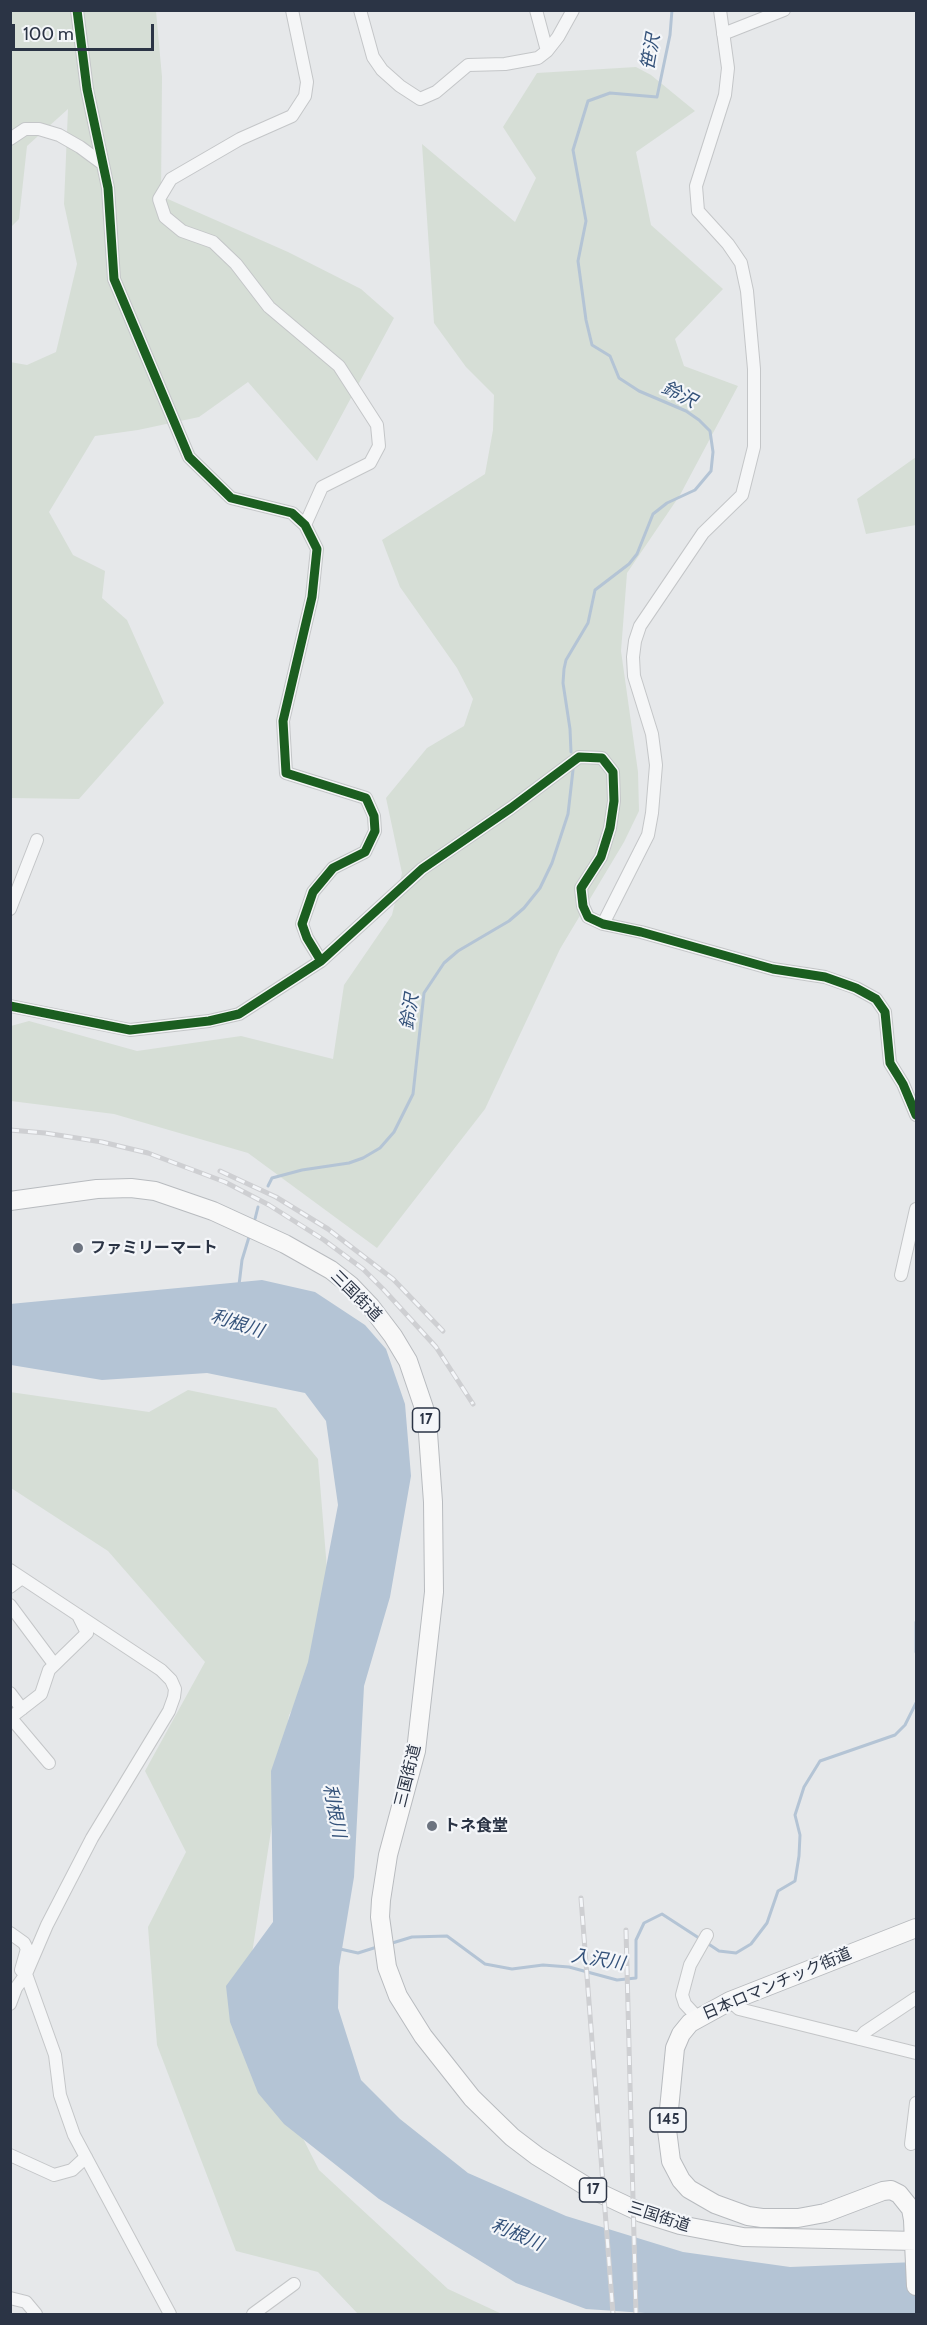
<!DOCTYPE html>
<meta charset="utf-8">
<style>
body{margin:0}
#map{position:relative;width:927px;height:2325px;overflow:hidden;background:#e6e8ea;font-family:Cabin,sans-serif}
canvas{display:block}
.frame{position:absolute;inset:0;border:12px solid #2b3445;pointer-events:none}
.scale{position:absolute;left:12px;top:24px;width:142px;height:27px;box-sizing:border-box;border:3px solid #2b3445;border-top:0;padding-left:8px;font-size:18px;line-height:21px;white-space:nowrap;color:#2b3445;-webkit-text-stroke:4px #f4f6f9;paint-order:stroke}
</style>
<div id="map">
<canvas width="927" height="2325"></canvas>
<div class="frame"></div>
<div class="scale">100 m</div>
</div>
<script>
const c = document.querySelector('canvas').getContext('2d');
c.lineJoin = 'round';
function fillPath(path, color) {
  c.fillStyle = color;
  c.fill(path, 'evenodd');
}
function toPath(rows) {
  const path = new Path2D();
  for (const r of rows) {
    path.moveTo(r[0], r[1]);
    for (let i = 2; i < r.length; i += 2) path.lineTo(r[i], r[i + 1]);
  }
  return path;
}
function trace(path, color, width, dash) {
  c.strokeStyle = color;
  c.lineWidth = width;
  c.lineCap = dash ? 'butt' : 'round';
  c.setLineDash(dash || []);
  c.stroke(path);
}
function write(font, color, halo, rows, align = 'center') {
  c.font = font + ' Cabin,"Noto Sans JP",sans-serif';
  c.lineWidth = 4.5;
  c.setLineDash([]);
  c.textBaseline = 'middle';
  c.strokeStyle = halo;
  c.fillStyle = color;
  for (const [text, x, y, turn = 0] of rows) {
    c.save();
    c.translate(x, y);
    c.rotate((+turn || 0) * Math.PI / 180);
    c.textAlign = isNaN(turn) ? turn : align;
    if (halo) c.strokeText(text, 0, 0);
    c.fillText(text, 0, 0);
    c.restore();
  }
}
const green = toPath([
 [11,11,156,11,162,77,161,196,288,252,361,289,394,318,317,461,248,382,199,417,138,430,95,436,49,512,73,555,105,571,102,598,127,620,164,703,79,799,11,798,10,362,27,365,56,352,77,264,64,204,68,109,27,146,19,219,11,227],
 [636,67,651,75,695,111,636,152,651,225,723,289,675,339,684,366,738,386,680,495,627,573,621,651,638,772,639,811,624,842,560,949,485,1109,377,1248,248,1153,114,1114,11,1101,11,1026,29,1021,137,1051,241,1036,333,1059,344,985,392,915,402,873,386,798,427,748,464,726,473,699,457,668,400,587,382,540,485,474,493,430,494,395,466,367,434,323,422,144,515,222,536,178,503,127,537,73],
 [916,457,916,525,866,534,857,499],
 [188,1390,276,1408,318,1459,326,1557,332,1645,289,1715,242,2018,319,2170,448,2289,502,2314,358,2314,318,2272,236,2251,157,2045,148,1927,186,1852,145,1771,205,1662,108,1551,11,1488,10,1392,149,1412]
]);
const water = toPath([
 [262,1280,315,1292,365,1325,386,1349,405,1404,411,1476,390,1597,364,1686,354,1877,339,1967,338,2008,361,2080,400,2119,468,2173,566,2216,683,2252,790,2267,916,2262,916,2314,660,2314,586,2309,516,2283,379,2199,284,2124,258,2093,230,2022,226,1986,273,1922,271,1771,308,1662,338,1505,326,1421,305,1393,207,1373,102,1380,11,1365,10,1304]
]);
const stream = toPath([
 [571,752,570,729,563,683,564,669,566,660,588,623,595,590,629,564,637,554,653,514,667,503,695,490,711,471,713,452,710,431,699,420,686,411,639,391,619,378,610,356,592,345,586,320,578,261,586,221,573,150,588,101,610,93,657,97,670,35,672,10],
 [268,1186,272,1178,302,1170,349,1163,363,1158,380,1148,394,1132,413,1094,424,993,444,963,458,951,509,921,524,908,540,888,552,863,568,814,573,770],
 [255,1219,258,1207],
 [239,1285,242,1260,249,1237],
 [916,1622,916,1652],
 [707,1943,719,1951,736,1953,751,1944,767,1923,778,1891,795,1881,799,1856,800,1835,795,1815,804,1787,820,1761,895,1735,905,1725,916,1703],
 [389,1944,412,1937,447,1936,485,1964,512,1969,543,1965,569,1967,617,1980,636,1978,636,1940,644,1923,662,1914,702,1940],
 [340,1949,358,1953,377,1947]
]);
const minor = toPath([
 [77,10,87,89,108,188,114,279,189,457,231,498,292,513,305,525,317,549,312,597,283,721,286,773,366,798,374,816,375,831,365,852,333,868,313,892,302,924,307,938,321,961],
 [292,10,307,82,305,96,292,116,240,139,171,179,159,199,165,217,182,231,213,242,236,264,269,307,339,366,377,425,379,446,370,463,322,487,305,525],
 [360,10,373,57,382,70,400,86,420,99,436,92,468,65,505,64,538,58,547,51,558,37,573,10],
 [536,10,547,51],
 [723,34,784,10],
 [10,139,25,129,39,129,59,135,80,147,103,164],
 [10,909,37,840],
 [603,924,648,835,652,813,656,765,652,734,634,676,633,657,635,641,640,626,703,533,742,495,754,447,754,369,747,291,741,263,728,244,698,211,696,186,725,95,728,68,720,10],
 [10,1006,130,1030,209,1021,239,1014,321,961,422,869,511,808,579,757,602,758,613,772,614,801,610,828,601,857,581,888,583,906,588,917,603,924,641,932,773,969,825,977,856,988,876,999,885,1012,890,1063,903,1084,916,1115],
 [901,1275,916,1209],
 [10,1570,161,1670,171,1680,175,1689,174,1697,169,1711,92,1838,47,1925,26,1974,55,2055,60,2095,74,2135,170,2314],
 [10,1587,22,1578],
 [10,1605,54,1664],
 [10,1693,22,1709],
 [10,1718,41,1694,49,1670,87,1633,78,1615],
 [11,1718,49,1763],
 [10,1933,24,1943,27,1949,21,1970,26,1974,16,1988,10,2004],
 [730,2001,739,2009,916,2053],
 [697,2017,685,2004,682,1995,690,1965,707,1935],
 [859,2039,865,2032,916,1998],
 [911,2144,916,2103],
 [10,2155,54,2175,72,2170,86,2157],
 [10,2298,26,2302,36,2314],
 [253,2314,294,2284]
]);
const highway = toPath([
 [10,1201,97,1189,131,1188,155,1191,213,1211,285,1244,331,1270,350,1285,371,1307,393,1336,408,1361,424,1408,428,1433,433,1502,434,1592,416,1751,388,1855,381,1900,380,1917,387,1967,398,1996,423,2036,472,2098,512,2137,537,2156,589,2188,642,2213,680,2225,743,2237,916,2241],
 [916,1928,730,2001,690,2023,681,2034,675,2048,667,2130,671,2161,681,2180,689,2189,715,2204,748,2216,762,2218,798,2218,825,2213,883,2191,891,2190,899,2194,911,2209,913,2220,916,2286]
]);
const rail = toPath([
 [10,1130,45,1133,102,1142,148,1153,225,1182,269,1205,324,1240,363,1269,384,1290,436,1347,473,1404],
 [220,1171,276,1197,328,1229,393,1279,443,1331],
 [581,1898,613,2314],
 [626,1930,636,2314]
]);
const cycleway = toPath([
 [77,10,87,89,108,188,114,279,189,457,231,498,292,513,305,525,317,549,312,597,283,721,286,773,366,798,374,816,375,831,365,852,333,868,313,892,302,924,307,938,321,961],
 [10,1006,130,1030,209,1021,239,1014,321,961,422,869,511,808,579,757,602,758,613,772,614,801,610,828,601,857,581,888,583,906,588,917,603,924,641,932,773,969,825,977,856,988,876,999,885,1012,890,1063,903,1084,916,1115]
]);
const markers = [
 [78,1248,6,"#6c737f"],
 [432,1826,6,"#6c737f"]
];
const shields = [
 [426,1420,27],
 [668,2120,36],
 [593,2190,27]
];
const shieldNames = [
 ["17",426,1420],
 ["145",668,2120],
 ["17",593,2190]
];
const poiNames = [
 ["ファミリーマート",90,1248],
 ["トネ食堂",444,1826]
];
const streetNames = [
 ["三国街道",356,1296,45],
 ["三国街道",408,1776,-76],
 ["日本ロマンチック街道",777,1984,-23],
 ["三国街道",659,2217,18]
];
const waterNames = [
 ["笹沢",651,52,-80],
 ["鈴沢",679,395,27],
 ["鈴沢",410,1012,-81],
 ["利根川",237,1324,18],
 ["利根川",334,1811,79],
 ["入沢川",598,1960,9],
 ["利根川",517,2235,23]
];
fillPath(green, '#d6ded6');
fillPath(water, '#b4c4d5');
trace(stream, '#b4c4d5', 3);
trace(minor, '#c4c6c8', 14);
trace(highway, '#b8bbbf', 20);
trace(minor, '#f5f6f7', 12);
trace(highway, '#f8f8f8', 18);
trace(rail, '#cecfd2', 5);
trace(rail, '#f4f6f9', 3, [9]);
trace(cycleway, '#1b5e20', 9);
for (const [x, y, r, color] of markers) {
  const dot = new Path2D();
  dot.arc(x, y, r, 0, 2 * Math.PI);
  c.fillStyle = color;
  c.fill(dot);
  trace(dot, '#f4f6f9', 2);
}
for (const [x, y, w] of shields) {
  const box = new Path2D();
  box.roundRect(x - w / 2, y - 12, w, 24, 4.5);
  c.fillStyle = '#f4f6f9';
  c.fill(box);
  trace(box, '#2b3445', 1.5);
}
write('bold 15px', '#2b3445', null, shieldNames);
write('bold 16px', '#2b3445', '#f4f6f9', poiNames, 'left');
write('16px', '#2b3445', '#f4f6f9', streetNames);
write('italic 18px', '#34527a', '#f4f6f9', waterNames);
</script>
